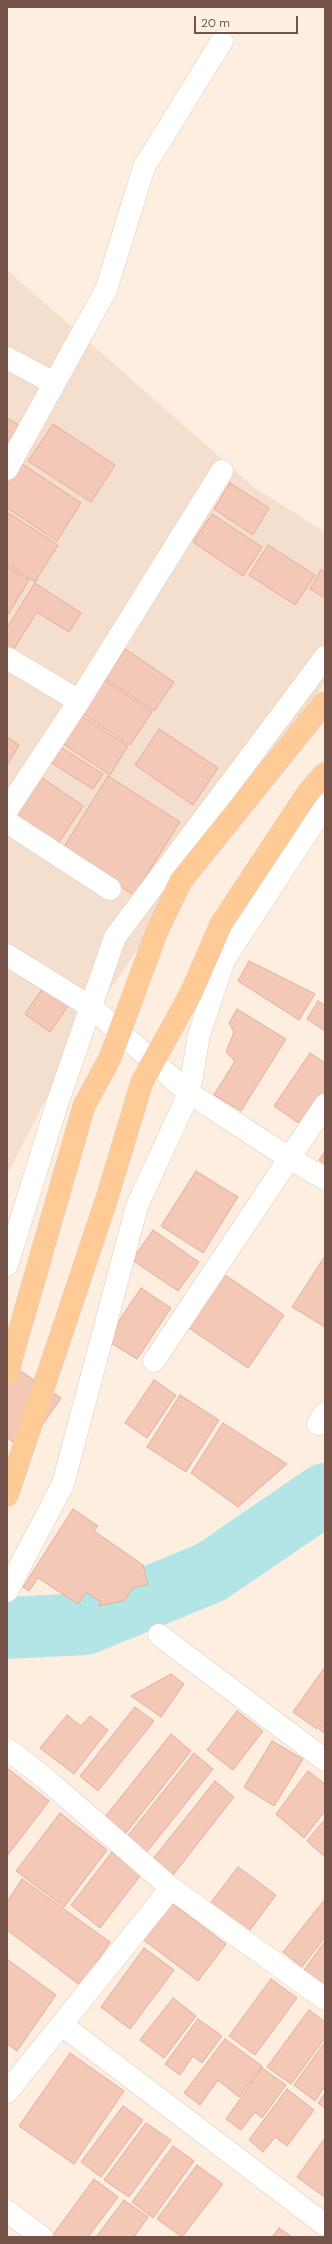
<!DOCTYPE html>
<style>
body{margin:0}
#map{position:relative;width:332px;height:2244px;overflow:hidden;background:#fdeee0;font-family:"DM Sans",sans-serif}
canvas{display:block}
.frame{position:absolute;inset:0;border:8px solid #745247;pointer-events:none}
.scale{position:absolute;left:194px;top:16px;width:104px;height:18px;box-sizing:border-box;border:2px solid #745247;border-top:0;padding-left:5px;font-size:12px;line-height:14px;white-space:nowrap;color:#745247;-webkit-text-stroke:3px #fff3e7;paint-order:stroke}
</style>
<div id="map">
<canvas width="332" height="2244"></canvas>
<div class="frame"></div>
<div class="scale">20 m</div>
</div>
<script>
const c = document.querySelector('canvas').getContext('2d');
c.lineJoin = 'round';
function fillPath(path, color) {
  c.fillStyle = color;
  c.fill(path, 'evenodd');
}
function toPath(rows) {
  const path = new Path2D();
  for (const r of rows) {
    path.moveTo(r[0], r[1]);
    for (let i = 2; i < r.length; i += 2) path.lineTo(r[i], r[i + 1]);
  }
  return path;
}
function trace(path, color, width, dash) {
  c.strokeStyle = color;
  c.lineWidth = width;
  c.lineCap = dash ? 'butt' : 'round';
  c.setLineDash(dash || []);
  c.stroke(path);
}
const residential = toPath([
 [7,270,255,488,325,532,325,682,81,1031,7,1175]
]);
const river = toPath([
 [7,1628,85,1624,211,1572,325,1494]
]);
const building = toPath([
 [7,418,24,428,7,452,7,418],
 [53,424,115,465,91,502,28,461,53,424],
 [21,463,81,503,57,541,7,508,7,485,21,463],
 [230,483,269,508,253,535,214,509,230,483],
 [7,512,58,545,35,582,7,564,7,512],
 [212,514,262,547,243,576,193,542,212,514],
 [268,545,315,575,295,605,249,575,268,545],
 [8,567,29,580,7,616,7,569,8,567],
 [321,570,325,572,325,598,310,589,321,570],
 [35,583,81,613,69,632,37,612,13,650,7,647,7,628,35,583],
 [125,649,174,682,154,711,106,679,125,649],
 [103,679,152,712,130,745,80,712,103,679],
 [80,715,128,746,110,775,62,743,80,715],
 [159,729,218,768,193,805,135,765,159,729],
 [7,737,19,745,7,765,7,737],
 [57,745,103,774,93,789,47,760,57,745],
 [38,775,83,806,57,845,11,813,38,775],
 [108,776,180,822,134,895,62,850,108,776],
 [249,961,315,994,299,1020,238,981,249,961],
 [44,986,70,1003,50,1032,25,1014,44,986],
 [318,1001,325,1005,325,1031,307,1019,318,1001],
 [237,1009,286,1039,241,1111,214,1095,235,1061,226,1052,234,1032,229,1023,237,1009],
 [310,1053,325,1063,325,1092,303,1126,274,1106,310,1053],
 [325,1151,325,1164,319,1160,325,1151],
 [196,1171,238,1197,203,1253,161,1226,196,1171],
 [153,1230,199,1262,178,1291,132,1260,153,1230],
 [325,1256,325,1327,292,1307,325,1256],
 [222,1273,284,1315,248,1368,186,1326,222,1273],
 [141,1288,171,1308,137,1359,106,1340,141,1288],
 [7,1362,61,1398,25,1450,7,1438,7,1362],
 [154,1380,176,1395,147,1438,125,1423,154,1380],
 [180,1395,219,1420,186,1472,147,1447,180,1395],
 [223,1423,287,1464,238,1507,191,1473,223,1423],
 [73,1509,98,1526,94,1531,143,1565,148,1585,133,1587,124,1601,98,1606,101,1602,86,1592,78,1604,38,1578,29,1591,23,1587,73,1509],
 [325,1667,325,1718,317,1729,293,1712,325,1667],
 [171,1674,184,1684,161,1717,131,1696,171,1674],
 [135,1707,154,1721,98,1791,80,1776,135,1707],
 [237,1711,263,1731,233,1770,207,1750,237,1711],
 [67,1715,81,1726,90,1716,108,1730,74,1774,40,1748,67,1715],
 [325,1721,325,1734,319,1729,325,1721],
 [171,1734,191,1751,126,1833,105,1817,171,1734],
 [272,1741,303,1759,274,1806,244,1787,272,1741],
 [194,1753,213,1769,146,1853,127,1837,194,1753],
 [7,1768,49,1801,7,1856,7,1768],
 [308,1771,325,1784,325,1811,304,1838,276,1814,308,1771],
 [215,1781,234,1797,173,1875,153,1859,215,1781],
 [60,1813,107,1850,64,1907,16,1871,60,1813],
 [325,1819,325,1857,307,1841,325,1819],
 [112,1852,141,1875,100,1928,71,1905,112,1852],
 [238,1867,276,1895,247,1934,209,1905,238,1867],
 [22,1879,110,1942,81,1986,7,1930,7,1902,22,1879],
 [325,1899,325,1937,302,1967,283,1952,325,1899],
 [169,1901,226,1944,198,1981,141,1938,169,1901],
 [325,1941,325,1989,302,1973,325,1941],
 [144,1948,174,1970,130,2029,101,2007,144,1948],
 [7,1959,56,1995,17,2051,7,2044,7,1959],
 [271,1979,297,1998,255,2055,229,2036,271,1979],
 [173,1998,196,2016,164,2058,140,2040,173,1998],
 [309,2010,325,2022,325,2038,291,2084,267,2067,309,2010],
 [198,2019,222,2036,202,2063,193,2056,180,2075,165,2064,198,2019],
 [225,2039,262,2066,239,2097,218,2080,200,2105,184,2093,225,2039],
 [325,2042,325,2086,315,2101,294,2085,325,2042],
 [70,2053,124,2091,74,2164,19,2126,70,2053],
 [262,2068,286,2085,262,2118,255,2112,241,2130,226,2119,262,2068],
 [287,2089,314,2110,287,2146,275,2137,263,2152,249,2140,287,2089],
 [325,2093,325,2108,318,2103,325,2093],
 [123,2106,143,2120,101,2177,81,2162,123,2106],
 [146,2123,171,2140,129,2197,104,2180,146,2123],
 [325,2138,325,2193,323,2196,297,2177,325,2138],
 [173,2146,194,2161,153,2218,132,2202,173,2146],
 [197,2165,223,2184,182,2237,157,2219,197,2165],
 [94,2179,118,2197,88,2237,54,2237,52,2236,94,2179],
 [124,2200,148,2217,134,2237,96,2237,124,2200],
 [279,2228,292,2237,272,2237,279,2228]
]);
const minor = toPath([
 [7,358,54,383],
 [7,469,106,290,144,167,222,41],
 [7,658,79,701],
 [7,810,79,701,222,471],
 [7,822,110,889],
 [7,955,91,1007,189,1093,289,1158,325,1179],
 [7,1265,56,1107,115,937,325,657],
 [154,1361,325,1105],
 [318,1424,325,1413],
 [7,1591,63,1484,137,1206,189,1093,199,1035,224,960,325,805],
 [159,1635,325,1760],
 [7,1749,46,1779,171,1888,325,1999],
 [62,2025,325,2225],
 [7,2092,171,1888],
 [7,2211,42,2237]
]);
const majorBridge = toPath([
 [7,1374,84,1106,110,1058,157,931,181,881,325,702],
 [7,1496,106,1201,142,1082,191,993,221,924,307,794,325,773]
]);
fillPath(residential, '#f4dfce');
trace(river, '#b4e5e6', 62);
fillPath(building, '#f3c8b7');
trace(building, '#e6ac97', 1);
trace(minor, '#e3cbbf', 23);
trace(minor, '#fff', 22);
trace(majorBridge, '#d8cfcb', 23, []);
trace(majorBridge, '#fecb96', 22);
</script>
